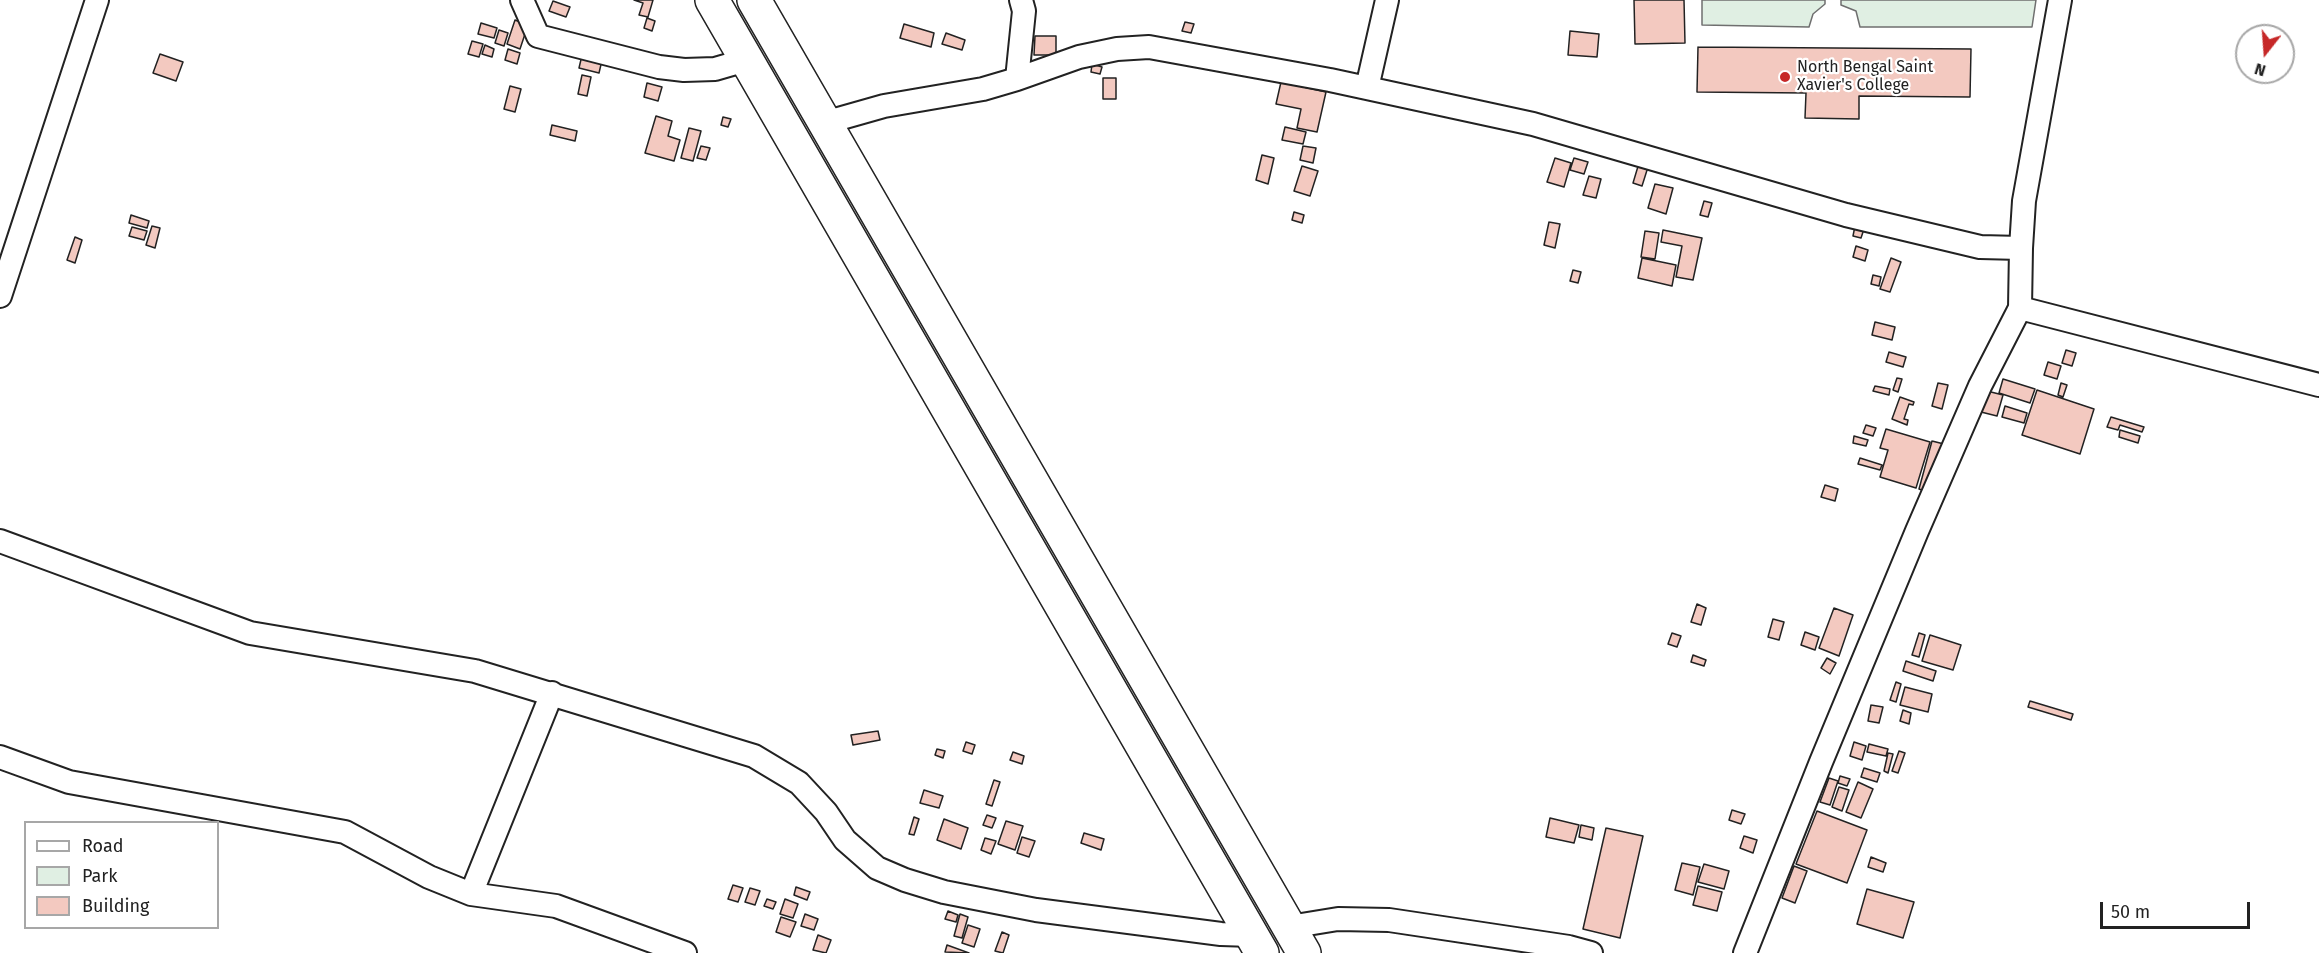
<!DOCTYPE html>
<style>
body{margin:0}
#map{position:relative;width:2319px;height:953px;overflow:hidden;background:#fff;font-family:"Fira Sans",sans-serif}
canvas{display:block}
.legend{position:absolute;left:24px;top:821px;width:195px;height:108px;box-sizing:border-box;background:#fff;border:2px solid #a7a7a7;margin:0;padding:8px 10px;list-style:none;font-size:18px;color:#222}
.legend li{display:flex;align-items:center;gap:12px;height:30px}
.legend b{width:30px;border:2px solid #a7a7a7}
.north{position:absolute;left:2235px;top:24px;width:60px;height:60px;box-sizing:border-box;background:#fff;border:2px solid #a7a7a7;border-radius:50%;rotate:197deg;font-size:16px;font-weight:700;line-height:24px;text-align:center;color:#222}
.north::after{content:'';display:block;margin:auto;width:21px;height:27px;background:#c62828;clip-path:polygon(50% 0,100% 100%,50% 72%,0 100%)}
.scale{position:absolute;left:2100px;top:902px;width:150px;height:27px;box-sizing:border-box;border:3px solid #222;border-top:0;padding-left:8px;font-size:18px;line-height:21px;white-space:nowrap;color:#222;-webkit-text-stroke:4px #fff;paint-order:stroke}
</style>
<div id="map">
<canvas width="2319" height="953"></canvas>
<ul class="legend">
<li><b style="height:8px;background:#fff"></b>Road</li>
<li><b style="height:16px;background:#e0efe3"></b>Park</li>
<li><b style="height:16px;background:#f3c9c0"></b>Building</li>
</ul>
<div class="north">N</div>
<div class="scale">50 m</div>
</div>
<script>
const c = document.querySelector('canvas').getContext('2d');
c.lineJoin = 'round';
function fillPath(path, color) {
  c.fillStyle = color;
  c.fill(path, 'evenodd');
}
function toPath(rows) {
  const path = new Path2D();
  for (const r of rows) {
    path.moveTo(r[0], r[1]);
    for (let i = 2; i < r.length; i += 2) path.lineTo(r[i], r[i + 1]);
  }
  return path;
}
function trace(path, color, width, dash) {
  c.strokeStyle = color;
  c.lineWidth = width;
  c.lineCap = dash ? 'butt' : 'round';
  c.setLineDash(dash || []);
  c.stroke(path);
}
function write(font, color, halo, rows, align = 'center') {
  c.font = font + ' "Fira Sans",sans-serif';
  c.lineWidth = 4.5;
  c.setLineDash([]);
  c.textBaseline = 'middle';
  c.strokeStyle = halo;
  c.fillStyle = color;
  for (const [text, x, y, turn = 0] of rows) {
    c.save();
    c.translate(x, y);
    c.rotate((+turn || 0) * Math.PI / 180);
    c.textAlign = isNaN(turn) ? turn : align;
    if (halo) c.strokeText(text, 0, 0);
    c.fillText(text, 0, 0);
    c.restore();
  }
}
const green = toPath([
 [1702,0,1825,0,1825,4,1813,14,1809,27,1702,25,1702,0],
 [1841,0,2036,0,2032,27,1860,27,1856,11,1841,5,1841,0]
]);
const building = toPath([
 [634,0,653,0,648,17,639,15,643,3,634,0],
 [1634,0,1684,0,1685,43,1635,44,1634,0],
 [553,1,570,7,566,17,549,11,553,1],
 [647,18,655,21,652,31,644,28,647,18],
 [515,20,528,25,520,49,507,44,515,20],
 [1185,22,1194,24,1191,33,1182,31,1185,22],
 [481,23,497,28,494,38,478,34,481,23],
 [904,24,934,33,931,47,900,38,904,24],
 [499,30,508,33,504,46,495,43,499,30],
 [1570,31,1599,34,1597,57,1568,55,1570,31],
 [946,33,965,40,962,50,942,44,946,33],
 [1035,36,1056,36,1056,55,1034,55,1035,36],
 [472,41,483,44,479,57,468,54,472,41],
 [485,45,494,49,492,57,482,54,485,45],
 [1698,47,1971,49,1970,97,1859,96,1859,119,1805,118,1806,93,1697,92,1698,47],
 [508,49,520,53,517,64,505,60,508,49],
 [583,51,603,56,599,73,579,68,583,51],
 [160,54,183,62,176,81,153,73,160,54],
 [1092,64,1102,67,1100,74,1091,72,1092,64],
 [582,75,591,77,587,96,578,94,582,75],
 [1103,78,1116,78,1116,99,1103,99,1103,78],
 [1281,82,1326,92,1317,132,1297,128,1301,109,1276,104,1281,82],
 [647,83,662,87,658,101,644,97,647,83],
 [510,86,521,89,515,112,504,109,510,86],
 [656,116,672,121,668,136,680,140,674,161,645,153,656,116],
 [723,117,731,119,728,127,721,125,723,117],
 [552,125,577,131,575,141,550,135,552,125],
 [1285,127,1306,132,1303,144,1282,140,1285,127],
 [689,128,701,131,693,161,681,158,689,128],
 [701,146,710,148,706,160,697,158,701,146],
 [1303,146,1316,148,1313,163,1300,160,1303,146],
 [1262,155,1274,158,1268,184,1256,180,1262,155],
 [1555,158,1571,163,1564,187,1547,182,1555,158],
 [1574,158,1588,162,1584,174,1570,170,1574,158],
 [1639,163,1648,167,1642,186,1633,183,1639,163],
 [1302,166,1318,171,1310,196,1294,191,1302,166],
 [1589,176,1601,179,1596,198,1583,195,1589,176],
 [1655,184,1673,188,1666,214,1648,208,1655,184],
 [1704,201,1712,203,1708,217,1700,215,1704,201],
 [1294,212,1304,215,1302,223,1292,220,1294,212],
 [131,215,149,221,147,228,129,223,131,215],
 [1549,222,1560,224,1555,248,1544,245,1549,222],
 [152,226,160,228,155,248,146,245,152,226],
 [1855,226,1864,229,1861,238,1853,236,1855,226],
 [132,227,147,231,144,240,129,236,132,227],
 [1663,230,1702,238,1693,280,1676,277,1682,246,1661,242,1663,230],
 [1645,231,1659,233,1655,259,1641,257,1645,231],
 [75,237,82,240,75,263,67,260,75,237],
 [1856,246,1868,250,1865,261,1853,257,1856,246],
 [1642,258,1676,265,1672,286,1638,278,1642,258],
 [1891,258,1901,262,1890,292,1880,289,1891,258],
 [1573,270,1581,272,1578,283,1570,281,1573,270],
 [1873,275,1881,277,1879,286,1871,284,1873,275],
 [1875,322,1895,327,1892,340,1872,335,1875,322],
 [2066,350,2076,353,2072,366,2062,363,2066,350],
 [1889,352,1906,357,1903,367,1886,362,1889,352],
 [2048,362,2061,366,2057,379,2044,375,2048,362],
 [1897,378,1902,379,1898,392,1893,390,1897,378],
 [2003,379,2035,389,2030,403,1999,393,2003,379],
 [1938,383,1948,385,1942,409,1932,406,1938,383],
 [2061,383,2067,385,2063,397,2058,395,2061,383],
 [1875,386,1890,389,1889,395,1873,391,1875,386],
 [1983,390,2003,395,1997,416,1977,411,1983,390],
 [2037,390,2094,409,2080,454,2022,435,2037,390],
 [1900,397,1914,402,1913,405,1909,404,1904,419,1908,420,1907,425,1892,419,1900,397],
 [2005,406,2027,413,2024,423,2002,417,2005,406],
 [2111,417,2144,427,2142,432,2120,425,2118,430,2107,427,2111,417],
 [1866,425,1876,428,1873,436,1863,433,1866,425],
 [1886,429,1930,442,1916,488,1880,477,1888,450,1880,448,1886,429],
 [2120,430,2140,436,2138,443,2119,437,2120,430],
 [1854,436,1868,440,1866,446,1853,443,1854,436],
 [1932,441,1944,444,1930,493,1919,489,1932,441],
 [1860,458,1882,465,1880,470,1858,464,1860,458],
 [1825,485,1838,489,1835,501,1821,497,1825,485],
 [1697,604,1706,608,1701,625,1691,622,1697,604],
 [1834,608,1853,615,1839,656,1819,648,1834,608],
 [1773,619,1784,622,1779,640,1768,637,1773,619],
 [1805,632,1819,637,1815,650,1801,645,1805,632],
 [1672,633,1681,636,1677,647,1668,644,1672,633],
 [1919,633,1925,635,1919,657,1912,655,1919,633],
 [1930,635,1961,645,1953,670,1922,661,1930,635],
 [1693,655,1706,660,1704,666,1691,662,1693,655],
 [1827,658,1836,663,1830,674,1821,668,1827,658],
 [1906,661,1936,671,1933,681,1903,671,1906,661],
 [1896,682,1901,684,1896,702,1890,700,1896,682],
 [1905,687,1932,694,1928,712,1900,705,1905,687],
 [2030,701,2073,714,2071,720,2028,707,2030,701],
 [1871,705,1883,707,1879,723,1868,721,1871,705],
 [1903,710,1911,713,1909,724,1900,721,1903,710],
 [878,731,880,740,853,745,851,735,878,731],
 [966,742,975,745,972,754,963,751,966,742],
 [1854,742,1866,746,1862,760,1850,756,1854,742],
 [1869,744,1888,749,1886,756,1867,752,1869,744],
 [937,749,945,751,943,758,935,755,937,749],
 [1899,751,1905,753,1898,773,1892,771,1899,751],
 [1013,752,1024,756,1022,764,1010,760,1013,752],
 [1888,753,1893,754,1888,773,1884,771,1888,753],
 [1864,768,1880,773,1877,782,1861,777,1864,768],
 [1840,776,1850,779,1847,786,1838,783,1840,776],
 [1829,778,1838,781,1830,805,1820,802,1829,778],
 [994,780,1000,782,992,806,986,804,994,780],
 [1858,782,1873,789,1861,818,1846,812,1858,782],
 [1839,787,1849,790,1842,811,1832,807,1839,787],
 [924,790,943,796,939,808,920,803,924,790],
 [1732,810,1745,814,1741,824,1729,820,1732,810],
 [1817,811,1867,830,1847,883,1796,864,1817,811],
 [987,815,996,818,992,828,983,825,987,815],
 [914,817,919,819,914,835,909,834,914,817],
 [1550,818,1579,825,1574,843,1546,837,1550,818],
 [944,819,968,828,961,849,937,840,944,819],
 [1006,821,1023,826,1015,850,998,844,1006,821],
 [1581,825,1594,828,1592,840,1579,837,1581,825],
 [1606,828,1643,836,1620,938,1583,929,1606,828],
 [1084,833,1104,839,1101,850,1081,843,1084,833],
 [1744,836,1757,840,1753,853,1740,848,1744,836],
 [1022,837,1035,841,1029,857,1017,853,1022,837],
 [985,838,996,841,991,854,981,850,985,838],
 [1871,857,1886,863,1883,872,1868,867,1871,857],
 [1682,863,1700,867,1693,895,1675,890,1682,863],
 [1704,864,1729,871,1724,889,1698,882,1704,864],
 [1794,866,1807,871,1795,903,1782,898,1794,866],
 [733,885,743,888,738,902,728,899,733,885],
 [1698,886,1722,892,1717,911,1693,905,1698,886],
 [796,887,810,892,807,900,794,895,796,887],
 [750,888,760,891,755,905,745,902,750,888],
 [1867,889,1914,902,1903,938,1857,924,1867,889],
 [767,899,776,902,773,909,764,906,767,899],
 [785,899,798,904,793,918,780,914,785,899],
 [948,911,958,915,956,922,945,919,948,911],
 [805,914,818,919,814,930,801,926,805,914],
 [960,914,968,917,962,938,954,936,960,914],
 [781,917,796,922,790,937,776,932,781,917],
 [968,925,980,929,974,947,962,943,968,925],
 [1002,932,1009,935,1003,953,995,951,1002,932],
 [818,935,831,940,826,953,813,950,818,935],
 [947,945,969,953,945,952,947,945]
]);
const minor = toPath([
 [522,0,538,36,659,67,684,70,715,69,746,60],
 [1017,79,1024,11,1021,0],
 [1367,88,1387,0],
 [824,123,884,106,983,89,1017,79,1079,57,1117,49,1149,47,1330,80,1533,124,1846,215,1980,247,2021,248,2020,308,1980,386,1917,531,1821,762,1745,953],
 [2021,248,2024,201,2060,0],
 [0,296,97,0],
 [2020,308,2319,385],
 [0,541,250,633,475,671,754,756,799,783,826,812,845,840,877,868,905,880,944,892,1036,910,1221,934,1252,935],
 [0,757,69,782,345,832,429,877,471,894,556,906,685,953],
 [471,894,552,693],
 [1289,927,1338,919,1389,920,1569,947,1591,953]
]);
const highway = toPath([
 [712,0,1262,953],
 [754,0,1304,953]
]);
const markers = [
 [1785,77,6,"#c62828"]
];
const poiNames = [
 ["North Bengal Saint",1797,68],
 ["Xavier's College",1797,86]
];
fillPath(green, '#e0efe3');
trace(green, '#6f6f6f', 1.5);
fillPath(building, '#f3c9c0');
trace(building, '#222', 1.5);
trace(minor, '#222', 26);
trace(highway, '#222', 36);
trace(minor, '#fff', 22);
trace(highway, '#fff', 33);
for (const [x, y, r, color] of markers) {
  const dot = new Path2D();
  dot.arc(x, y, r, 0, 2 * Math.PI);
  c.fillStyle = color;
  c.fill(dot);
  trace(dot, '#fff', 2);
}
write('16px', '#222', '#fff', poiNames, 'left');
</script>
